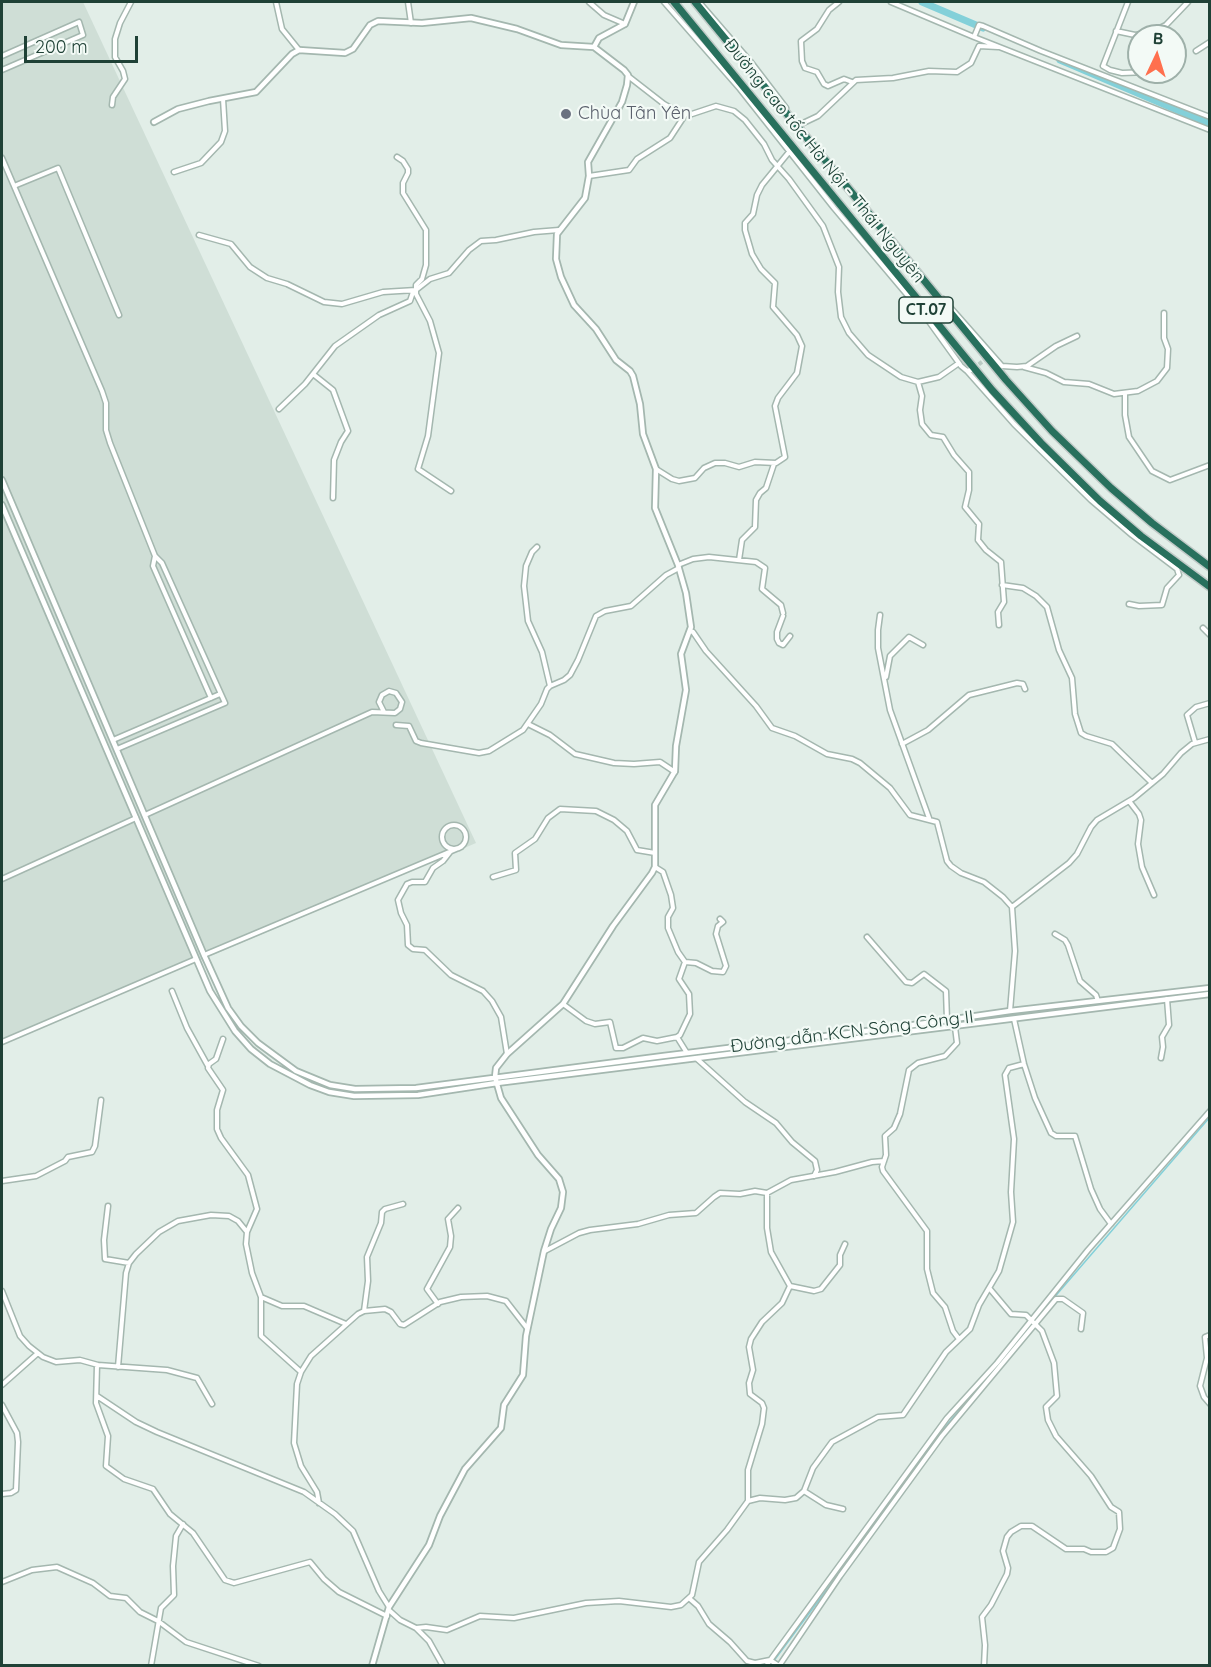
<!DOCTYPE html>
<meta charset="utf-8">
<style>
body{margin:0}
#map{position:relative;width:1211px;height:1667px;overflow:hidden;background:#e2eee8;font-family:Quicksand,sans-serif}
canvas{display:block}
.frame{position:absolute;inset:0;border:3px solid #1f4136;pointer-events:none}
.north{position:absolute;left:1127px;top:24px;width:60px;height:60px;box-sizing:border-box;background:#f3faf6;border:2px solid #9eb0a9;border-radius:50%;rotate:4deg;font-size:16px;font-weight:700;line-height:24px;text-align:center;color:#1f4136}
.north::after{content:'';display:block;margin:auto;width:21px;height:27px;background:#ff704e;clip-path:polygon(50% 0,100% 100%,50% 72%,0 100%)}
.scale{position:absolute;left:24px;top:36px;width:114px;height:27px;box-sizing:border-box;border:3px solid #1f4136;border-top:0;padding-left:8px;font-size:18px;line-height:21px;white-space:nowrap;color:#1f4136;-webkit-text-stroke:4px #f3faf6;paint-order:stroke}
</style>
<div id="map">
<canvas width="1211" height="1667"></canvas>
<div class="frame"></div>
<div class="north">B</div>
<div class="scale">200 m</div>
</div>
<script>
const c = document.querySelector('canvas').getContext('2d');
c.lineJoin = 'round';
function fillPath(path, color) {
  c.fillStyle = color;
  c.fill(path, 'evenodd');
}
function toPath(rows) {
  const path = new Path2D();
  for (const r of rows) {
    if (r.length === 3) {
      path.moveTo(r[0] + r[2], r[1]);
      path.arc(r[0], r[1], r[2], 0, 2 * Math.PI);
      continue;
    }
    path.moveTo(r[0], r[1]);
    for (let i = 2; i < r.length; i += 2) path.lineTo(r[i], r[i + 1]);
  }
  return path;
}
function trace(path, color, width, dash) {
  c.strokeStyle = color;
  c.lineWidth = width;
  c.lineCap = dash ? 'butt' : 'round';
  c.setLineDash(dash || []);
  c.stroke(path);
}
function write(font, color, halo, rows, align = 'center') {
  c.font = font + ' Quicksand,sans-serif';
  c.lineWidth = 4.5;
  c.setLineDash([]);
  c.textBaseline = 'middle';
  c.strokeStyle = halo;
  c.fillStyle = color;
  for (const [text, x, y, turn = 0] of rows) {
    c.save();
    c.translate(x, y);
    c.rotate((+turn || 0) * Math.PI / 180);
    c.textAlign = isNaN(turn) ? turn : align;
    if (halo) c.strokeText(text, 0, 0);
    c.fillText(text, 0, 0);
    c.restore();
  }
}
const built = toPath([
 [2,2,83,2,476,843,2,1045]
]);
const stream = toPath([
 [1020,1337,1210,1117],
 [895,1498,937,1437,990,1373],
 [770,1666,888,1507]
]);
const river = toPath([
 [922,2,983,28],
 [1060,60,1210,124]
]);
const minorTunnel = toPath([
 [974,368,987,358]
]);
const minor = toPath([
 [276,2,282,29,299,50],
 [408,2,411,23],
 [589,2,604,15,625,24],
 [664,2,740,89,834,208,925,316,961,366,967,371,971,370],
 [699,2,750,61,786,108],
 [839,2,829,10,817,29,801,41,802,61,805,68,817,72,824,84,828,86,844,79,852,82],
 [891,2,974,37,1210,130],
 [1128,2,1103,66,1110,70,1122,73,1149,72],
 [1116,31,1135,35,1150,33,1166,25,1188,2],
 [974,37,979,25,983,26,1041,51,1210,117],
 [1196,51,1210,42],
 [2,56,79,22,83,35,2,70],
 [628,76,664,104,680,113,692,114,716,106,734,111,745,120,764,144,772,160,789,179,823,226,839,267,838,292,841,317,849,333,868,355,901,377,918,382,939,377,959,363],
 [112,105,113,97,125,79,123,71,115,57,115,39,120,23,131,2],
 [799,125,818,116,856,80,893,78,929,71,957,72,971,63,979,46,998,47],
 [397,157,403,161,408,169,408,173,403,183,403,193,426,230,426,265,422,279,416,285,416,294,430,321,439,353,428,436,418,469,451,491],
 [2,158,102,391,106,403,106,430,110,443,155,556,162,563,225,703,117,749],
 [174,172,201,163,221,142,225,131,223,99],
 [589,176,629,170,637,159,670,138,685,115],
 [14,186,58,168,119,315],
 [199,235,231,244,250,267,267,278,287,284,324,302,342,304,383,292,416,290,430,279,449,273,469,250,481,241,496,240,534,232,559,230],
 [943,299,1002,366,1017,367,1027,366,1056,346,1077,336],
 [1024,367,1046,373,1064,382,1089,384,1114,394,1138,391,1157,381,1167,368,1168,349,1164,338,1164,313],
 [967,371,1014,424,1091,500,1132,535,1177,569,1179,575,1167,588,1162,605,1139,606,1129,604],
 [313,374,333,390,348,431,341,442,334,460,333,498],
 [918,382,922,396,920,410,922,424,931,435,943,437,954,455,969,472,969,490,965,507,979,524,978,540,986,550,1001,562,1004,602,998,612,999,625],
 [1125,394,1125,415,1129,437,1152,471,1170,480,1210,465],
 [279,409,305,384,335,346,379,315,410,301,413,292],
 [656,469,672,479,679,481,695,478,704,468,715,463,725,463,739,467,755,462,776,463,785,457,775,406,778,398,797,373,802,346,797,335,773,307,775,283,761,269,752,254,745,230,745,223,753,214,757,195,762,185,789,152],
 [537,547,532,552,526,566,524,586,528,621,542,652,550,686],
 [155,556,153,566,211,698],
 [739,560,742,540,755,527,756,500,760,493,766,488,774,464],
 [678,565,693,559,709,557,756,562,765,568,762,589,781,605,783,613],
 [1002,585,1023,588,1036,596,1047,607,1059,650,1072,678,1075,714,1081,733,1086,736,1112,744,1152,783],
 [880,615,878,630,878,648,890,710,929,818],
 [783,616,777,632,777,639,779,643,783,645,790,636],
 [1203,628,1210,635],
 [690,631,693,632,706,651,756,706,772,728,795,736,827,754,852,759,860,763,890,788,910,815,937,822,947,861,951,866,961,873,984,882,1003,897,1012,907,1015,951,1010,1011],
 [886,677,890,656,909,637,923,645],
 [528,724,550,735,575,754,614,763,634,764,660,762,675,772],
 [396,725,409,726,416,741,421,743,479,753,489,751,523,730,541,704,547,689,550,686,564,680,570,675,578,660,596,616,605,611,631,606,666,575,679,568],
 [113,740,220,694],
 [1195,742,1187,715,1196,707,1210,703],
 [902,744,928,730,969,695,1017,683,1023,684,1025,689],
 [1129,801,1139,814,1141,820,1138,844,1142,867,1154,895],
 [145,815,372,712,395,713,400,709,402,702,396,693,389,691,382,695,379,702,384,712],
 [454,837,12],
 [450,852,443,861,433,868,425,882,412,882,407,884,398,900,401,913,407,925,408,945,413,949,425,950,451,975,483,991,492,1001,501,1017,507,1054],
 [655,867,663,872,671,895,673,908,668,917,668,928,678,952,685,962,679,979,689,994,690,1014,680,1035,677,1037,687,1053],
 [493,877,516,870,515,853,535,839,548,818,560,809,596,811,614,820,627,831,637,850,655,853],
 [2,879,136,818],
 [1012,907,1069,863,1077,854,1091,827,1097,820,1134,798,1163,774,1181,753,1192,744,1210,739],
 [1055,934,1065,940,1068,945,1080,981,1096,995,1098,1001],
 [867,937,906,982,912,983,924,974,946,991,947,1020],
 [204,955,461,847],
 [685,962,696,963,712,971,723,972,726,966,716,934,718,926,723,922,720,919],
 [172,991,187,1028,208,1066],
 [563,1004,586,1021,595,1024,610,1022,616,1048,623,1048,643,1038,657,1041,677,1037],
 [1014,1019,1024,1064,1035,1098,1051,1133,1056,1136,1075,1136,1091,1189,1100,1209,1111,1224],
 [955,1027,957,1043,945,1056,918,1063,909,1070,900,1114,894,1128,885,1136,886,1155,882,1167,883,1171,927,1231,927,1269,933,1293,945,1307,953,1331,959,1339],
 [223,1039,216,1059,209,1064,208,1068,223,1090,217,1110,217,1129,221,1138,248,1175,257,1209,247,1232,246,1244,252,1273,261,1297,261,1336,301,1372],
 [2,1042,196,959],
 [696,1058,745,1102,776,1123,792,1142,815,1161,817,1170,814,1176],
 [1161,1058,1163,1047,1162,1037,1169,1025,1167,999],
 [2,1181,36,1176,65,1161,68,1157,92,1152,95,1146,101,1100],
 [767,1193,767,1228,771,1252,790,1286,814,1291,821,1289,840,1265,840,1255,845,1244],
 [108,1206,104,1240,105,1259,129,1263],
 [545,1251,579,1233,590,1230,638,1224,669,1215,696,1213,714,1197,720,1193,740,1194,755,1191,767,1193,791,1180,835,1172,872,1162,884,1161],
 [2,1291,20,1336,29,1346,43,1357,56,1362,80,1360,98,1365,167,1370,197,1378,212,1404],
 [261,1297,282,1306,304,1306,346,1324],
 [438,1304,427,1289,450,1247,451,1236,448,1219,458,1208],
 [364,1311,368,1281,367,1257,381,1223,382,1212,385,1209,403,1204],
 [1210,1335,1205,1337,1207,1358,1200,1386,1204,1397,1210,1404],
 [97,1365,96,1403,108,1436,106,1466,124,1479,153,1489,170,1514,193,1533,225,1580,234,1583,310,1562,324,1579,339,1592,387,1616],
 [118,1367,126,1273,129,1263,136,1254,159,1232,178,1221,211,1215,229,1216,238,1221,247,1232],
 [2,1385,38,1353],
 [97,1396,136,1422,157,1432,304,1492,335,1514,353,1531,379,1591,389,1607],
 [2,1405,17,1433,18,1442,16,1490,11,1493,2,1494],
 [804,1491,826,1505,843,1509],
 [748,1501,748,1470,762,1424,764,1408,762,1403,750,1394,749,1383,753,1370,749,1347,751,1339,762,1322,782,1303,790,1286],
 [319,1503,317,1492,301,1466,294,1443,297,1384,301,1372,311,1356,358,1314,364,1311,385,1309,391,1312,400,1324,404,1325,440,1302,461,1297,487,1296,506,1301,527,1328],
 [2,1582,32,1570,57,1567,93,1583,110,1596,126,1598,140,1612,158,1621,186,1642,259,1666],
 [690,1599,698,1606,709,1624,730,1642,747,1661,755,1663,770,1660,779,1666],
 [390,1611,400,1620,416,1628,429,1641,443,1666],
 [416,1628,426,1627,447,1630,480,1616,514,1618,586,1603,619,1601,671,1607,681,1605,692,1595,699,1562,727,1530,748,1501,760,1498,785,1500,796,1498,804,1491,813,1468,832,1442,878,1417,903,1415,946,1352,970,1329,979,1305,999,1271,1013,1222,1011,1192,1014,1139,1005,1075,1009,1068,1024,1064],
 [151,1666,161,1608,174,1595,173,1566,176,1536,183,1524],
 [766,1666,947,1418,997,1363,1088,1250,1210,1111],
 [779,1666,840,1576,942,1436,1056,1299,1063,1299,1083,1313,1081,1329],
 [984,1666,985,1645,982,1617,991,1605,1007,1574,1008,1568,1003,1551,1007,1537,1011,1532,1021,1526,1032,1526,1066,1549,1084,1549,1091,1552,1106,1552,1113,1548,1120,1529,1119,1512,1111,1507,1091,1476,1056,1436,1048,1420,1046,1407,1057,1396,1054,1363,1042,1331,1026,1315,1011,1314,990,1289]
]);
const tertiary = toPath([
 [154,122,178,109,209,101,256,92,292,54,299,50,345,53,353,49,370,25,378,21,422,23,471,18,517,29,561,45,594,47],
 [2,480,204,955,228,1008,241,1026,258,1043,296,1071,330,1085,355,1089,416,1088,663,1056,899,1027,1010,1011,1210,988],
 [2,505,210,991,235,1031,251,1049,270,1064,310,1085,329,1092,354,1096,418,1095,497,1083,1210,994],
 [372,1666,389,1607,429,1545,440,1516,465,1469,501,1428,504,1405,523,1375,526,1336,544,1251,551,1229,561,1208,563,1192,559,1179,538,1155,501,1098,495,1077,496,1068,507,1054,563,1004,613,926,652,873,655,867,655,805,675,771,676,746,686,690,681,654,691,627,686,593,678,565,655,508,656,469,643,434,640,404,633,376,630,371,616,360,596,329,574,305,561,277,556,259,557,234,585,198,589,176,588,162,622,102,627,85,628,75,624,70,594,47,599,38,625,24,634,2]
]);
const motorway = toPath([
 [674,2,992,390,1041,443,1100,501,1141,536,1210,587],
 [695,2,1006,380,1052,431,1111,488,1152,523,1210,567]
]);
const markers = [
 [566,114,6,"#6b7280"]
];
const shields = [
 [926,310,54]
];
const shieldNames = [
 ["CT.07",926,310]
];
const worshipNames = [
 ["Chùa Tân Yên",578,114]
];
const streetNames = [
 ["Đường cao tốc Hà Nội - Thái Nguyên",824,161,51],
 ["Đường dẫn KCN Sông Công II",852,1032,-7]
];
fillPath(built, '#cfded6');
trace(stream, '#83d0d9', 1.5);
trace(river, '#83d0d9', 7);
trace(minorTunnel, '#bbcbc4', 4, [4, 2]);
trace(minor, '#a4b7af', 7);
trace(tertiary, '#a4b7af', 8);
trace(motorway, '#c0cac7', 10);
trace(minor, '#fff', 4);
trace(tertiary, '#fff', 4.5);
trace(motorway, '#28705d', 7);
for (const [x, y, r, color] of markers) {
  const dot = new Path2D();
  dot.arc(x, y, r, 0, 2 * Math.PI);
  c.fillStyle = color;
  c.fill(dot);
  trace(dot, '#f3faf6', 2);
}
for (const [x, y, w] of shields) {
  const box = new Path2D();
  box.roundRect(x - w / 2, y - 13, w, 26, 4.5);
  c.fillStyle = '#f3faf6';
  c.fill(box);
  trace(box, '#1f4136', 1.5);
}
write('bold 16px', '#1f4136', null, shieldNames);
write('18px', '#5b616d', '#f3faf6', worshipNames, 'left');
write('18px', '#1f4136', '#f3faf6', streetNames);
</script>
